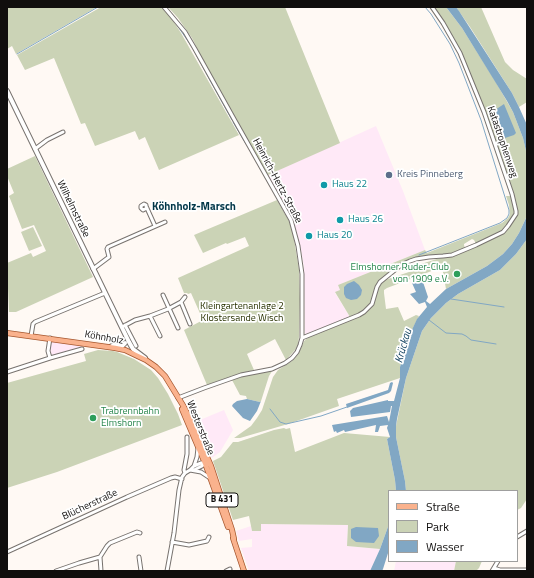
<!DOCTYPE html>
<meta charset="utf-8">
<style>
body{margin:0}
#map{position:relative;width:534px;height:578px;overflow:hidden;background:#fff9f4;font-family:"Titillium Web",sans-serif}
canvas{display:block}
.frame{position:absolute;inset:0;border:8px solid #100e0d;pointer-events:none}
.legend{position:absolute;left:388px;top:490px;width:130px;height:72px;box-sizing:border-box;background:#fff;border:1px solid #9f9f9e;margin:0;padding:5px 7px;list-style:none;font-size:12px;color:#100e0d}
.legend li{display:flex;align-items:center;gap:8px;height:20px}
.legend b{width:20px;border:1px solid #9f9f9e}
</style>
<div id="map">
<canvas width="534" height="578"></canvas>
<div class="frame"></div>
<ul class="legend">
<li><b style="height:5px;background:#fab28d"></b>Straße</li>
<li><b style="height:11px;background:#cbd3b6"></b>Park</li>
<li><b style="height:11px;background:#81a7c4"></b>Wasser</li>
</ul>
</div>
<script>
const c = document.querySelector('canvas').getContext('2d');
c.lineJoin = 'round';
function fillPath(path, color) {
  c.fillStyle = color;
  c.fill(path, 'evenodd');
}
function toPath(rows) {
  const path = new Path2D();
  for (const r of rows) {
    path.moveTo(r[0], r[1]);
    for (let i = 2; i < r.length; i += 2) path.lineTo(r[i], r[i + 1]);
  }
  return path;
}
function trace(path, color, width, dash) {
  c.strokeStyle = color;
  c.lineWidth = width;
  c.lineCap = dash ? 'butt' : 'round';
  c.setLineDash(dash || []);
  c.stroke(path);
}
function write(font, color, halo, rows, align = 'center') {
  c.font = font + ' "Titillium Web",sans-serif';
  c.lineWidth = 3.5;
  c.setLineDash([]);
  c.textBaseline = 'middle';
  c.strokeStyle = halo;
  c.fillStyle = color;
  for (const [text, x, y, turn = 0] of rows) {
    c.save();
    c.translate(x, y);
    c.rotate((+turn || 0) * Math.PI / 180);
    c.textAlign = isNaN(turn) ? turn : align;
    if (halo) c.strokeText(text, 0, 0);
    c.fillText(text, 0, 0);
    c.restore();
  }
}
const commercial = toPath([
 [376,126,403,191,425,250,338,285,340,290,335,293,350,317,305,335,304,266,300,246,292,220,268,175],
 [52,341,83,346,83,348,54,356,51,354,50,351],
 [224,410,233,430,220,452,212,458,195,422],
 [260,524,348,525,347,546,380,549,370,571,249,571,241,548,252,547,252,539,239,541,236,531,251,526,252,531,261,531],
 [396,561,456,561,454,571,394,571]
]);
const green = toPath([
 [7,7,97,7,16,54,12,46,7,49],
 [101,7,161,7,170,16,181,33,239,135,159,170,145,137,139,140,135,131,95,146,85,123,81,124,54,58,25,70,17,55],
 [168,7,285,7,340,143,268,175,209,72,192,38,178,18],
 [433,7,446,7,449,11,462,28,494,79,513,112,523,138,527,155,527,216,525,220,519,233,512,244,503,254,487,266,446,289,442,267,387,288,384,290,384,293,386,309,398,307,404,321,416,315,419,316,410,334,400,367,400,378,337,399,339,406,288,424,240,438,234,438,251,426,257,418,262,410,273,377,278,370,292,361,299,353,304,341,309,337,361,316,367,311,373,305,379,286,385,280,421,268,421,264,440,258,444,257,477,245,501,235,504,232,515,217,513,194,461,53,455,40,441,17],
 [456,7,481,7,505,62,513,70,527,79,527,102,519,107,512,93,470,27],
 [35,156,93,277,16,312,9,312,8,288,7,288,7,263,31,253,33,257,46,251,34,225,22,229,9,196,14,193,7,176,7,169],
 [506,196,511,196,515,212,514,216,502,231,476,244,474,240,472,239,464,244,464,245,465,248,451,254,429,256,401,264,381,279,375,286,371,304,365,310,350,317,335,292,340,290,338,285,425,250,427,253,502,223,508,218,510,214,509,205],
 [277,200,289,221,293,233,299,269,300,299,299,337,298,344,295,350,286,360,275,339,247,354,254,370,242,373,207,385,184,330,203,320,191,293,188,294,187,293,184,293,178,278,249,246,245,237,227,244,226,243,203,253,194,235],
 [33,227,42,246,29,251,21,232],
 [527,239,527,499,521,508,517,510,517,491,406,491,405,481,396,437,396,426,406,378,422,331,431,318,446,303,458,294,500,270,516,254],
 [98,350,113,351,117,352,134,359,151,370,158,378,168,394,178,414,182,425,57,472,7,488,7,383,86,361,84,354],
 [274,368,269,376,262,398,261,401,260,402,247,399,246,396,240,395,232,380,242,376],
 [284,428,286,429,290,428,295,452,344,433,390,437,387,439,395,480,396,491,389,491,389,524,380,549,347,546,348,525,261,524,261,531,252,531,249,516,233,520,213,461,221,457,233,442,238,442,274,430],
 [456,561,482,561,479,568,476,571,454,571]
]);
const water = toPath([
 [446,7,456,7,459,11,512,93,519,107,527,125,527,155,523,138,513,112,507,101,462,28],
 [504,104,516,133,514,135,505,138,503,137,495,110],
 [527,216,527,239,516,254,500,270,458,294,446,303,431,318,422,331,406,378,397,419,396,426,396,437,405,481,406,491,396,491,395,480,387,439,390,437,387,428,388,425,380,426,378,432,375,432,376,425,345,432,344,430,337,433,336,431,334,432,332,425,387,416,389,422,392,406,391,406,390,412,351,417,350,411,353,408,388,400,388,401,394,401,400,378,400,367,410,334,417,319,427,307,425,302,419,304,410,294,416,292,412,283,422,279,428,297,426,301,430,304,446,289,487,266,503,254,512,244,519,233],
 [354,281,359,285,362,290,361,295,357,299,351,300,346,298,344,294,344,287,347,284],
 [392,382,393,383,391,391,389,393,347,408,346,404,388,390,390,383],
 [247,399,260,402,261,401,257,411,250,421,243,418,232,406,233,404,237,401],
 [389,524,389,550,383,569,382,571,370,571,380,549],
 [356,527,378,528,379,536,374,543,356,542,351,538,351,529]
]);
const stream = toPath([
 [177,25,192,47,205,71],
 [17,54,98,7],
 [206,73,232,120],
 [233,122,246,144],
 [419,255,500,223,507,218,509,214,509,210,481,120,459,63,450,44,431,14,425,7],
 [451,299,504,307],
 [429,320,446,333,462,334,466,336,471,340,496,344],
 [270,409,280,422,286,424,321,416,347,407]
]);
const street = toPath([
 [164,7,185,32,195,49,234,119,291,220,298,246,302,274,302,338,300,345,297,352,292,358,285,363,272,369,241,375,204,388,178,398],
 [35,149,47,140,63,132],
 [147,208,143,210,141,208,141,206,144,204,146,205,146,206,155,226],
 [93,269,109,257,107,249,108,247,165,222],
 [163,295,178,328],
 [181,302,190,324],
 [150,316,160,336],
 [125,325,136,346],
 [122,327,135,320,150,316,168,309,181,302,185,297],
 [31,336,33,324,35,322,105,293],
 [302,338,359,315,364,312,372,304,377,287,380,282,401,265,410,261,416,259,429,257,443,256,452,255,476,245,503,232,508,226,516,214,516,211,512,194,484,112,460,53,443,23,432,7],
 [50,358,48,351,50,338],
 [7,372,50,358,82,349],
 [194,466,201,463,206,462],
 [190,470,201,472,210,478],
 [194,470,202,466,205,463],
 [185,473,190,470,194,466,197,457,198,448],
 [517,537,527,531],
 [172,542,189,545,207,541,209,537],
 [7,552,127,497,171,478,175,477,182,479],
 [139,557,141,571],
 [494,568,500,570,527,570],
 [56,571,79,563,100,557],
 [101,571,100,557,107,546,110,543,137,532,140,533],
 [167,571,174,533,179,490,182,477,185,473,184,470,187,454,187,437],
 [226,571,230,569],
 [492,571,498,561]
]);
const secondary = toPath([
 [7,91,129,342,133,349,145,358],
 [112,346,122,346,125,343]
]);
const primary = toPath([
 [7,333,115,348,125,350,146,360,156,367,165,376,184,407,193,425,211,466,232,530,234,539],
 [182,409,205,463,228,527],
 [233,538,244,571]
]);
const markers = [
 [389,175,4,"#5c6f8a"],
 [324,185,4,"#0f9aa8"],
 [340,220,4,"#0f9aa8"],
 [309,236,4,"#0f9aa8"],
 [457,274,4,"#2e9e5b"],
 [93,418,4,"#2e9e5b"]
];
const shields = [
 [222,500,32]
];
const shieldNames = [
 ["B 431",222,500]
];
const streetNames = [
 ["Katastrophenweg",502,142,71],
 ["Heinrich-Hertz-Straße",277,181,62],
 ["Wilhelmstraße",73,209,64],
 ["Köhnholz",104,338,10],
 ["Westerstraße",200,428,68],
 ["Blücherstraße",90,505,-25]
];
const serviceNames = [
 ["Kreis Pinneberg",397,175]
];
const cultureNames = [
 ["Haus 22",332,185],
 ["Haus 26",348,220],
 ["Haus 20",317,236]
];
const leisureNames = [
 ["Elmshorner Ruder-Club",449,268],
 ["von 1909 e.V.",449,280],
 ["Trabrennbahn",101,412,"left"],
 ["Elmshorn",101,424,"left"]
];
const parkNames = [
 ["Kleingartenanlage 2",242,307],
 ["Klostersande Wisch",242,319]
];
const neighbourhoodNames = [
 ["Köhnholz-Marsch",194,207]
];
const waterNames = [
 ["Krückau",404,346,-74]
];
fillPath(commercial, '#ffe9f7');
fillPath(green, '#cbd3b6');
fillPath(water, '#81a7c4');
trace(stream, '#81a7c4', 1);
trace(street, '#78736f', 5);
trace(secondary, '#78736f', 6);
trace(primary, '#a6572f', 6);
trace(street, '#fff', 3);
trace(secondary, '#fff', 4);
trace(primary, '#fab28d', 4.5);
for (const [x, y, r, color] of markers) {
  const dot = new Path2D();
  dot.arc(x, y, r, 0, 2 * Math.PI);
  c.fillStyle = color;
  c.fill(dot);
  trace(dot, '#fff', 1.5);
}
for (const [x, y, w] of shields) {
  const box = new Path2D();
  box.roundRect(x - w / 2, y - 7, w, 14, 3);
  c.fillStyle = '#fff';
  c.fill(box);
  trace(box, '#100e0d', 1);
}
write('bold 9px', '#100e0d', null, shieldNames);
write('10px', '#100e0d', '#fff', streetNames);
write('10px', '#4e5e75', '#fff', serviceNames, 'left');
write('10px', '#0d838f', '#fff', cultureNames, 'left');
write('10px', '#27864d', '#fff', leisureNames, 'right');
write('10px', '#283200', '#fff', parkNames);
write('bold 11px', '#003648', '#fff', neighbourhoodNames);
write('italic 11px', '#134260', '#fff', waterNames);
</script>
